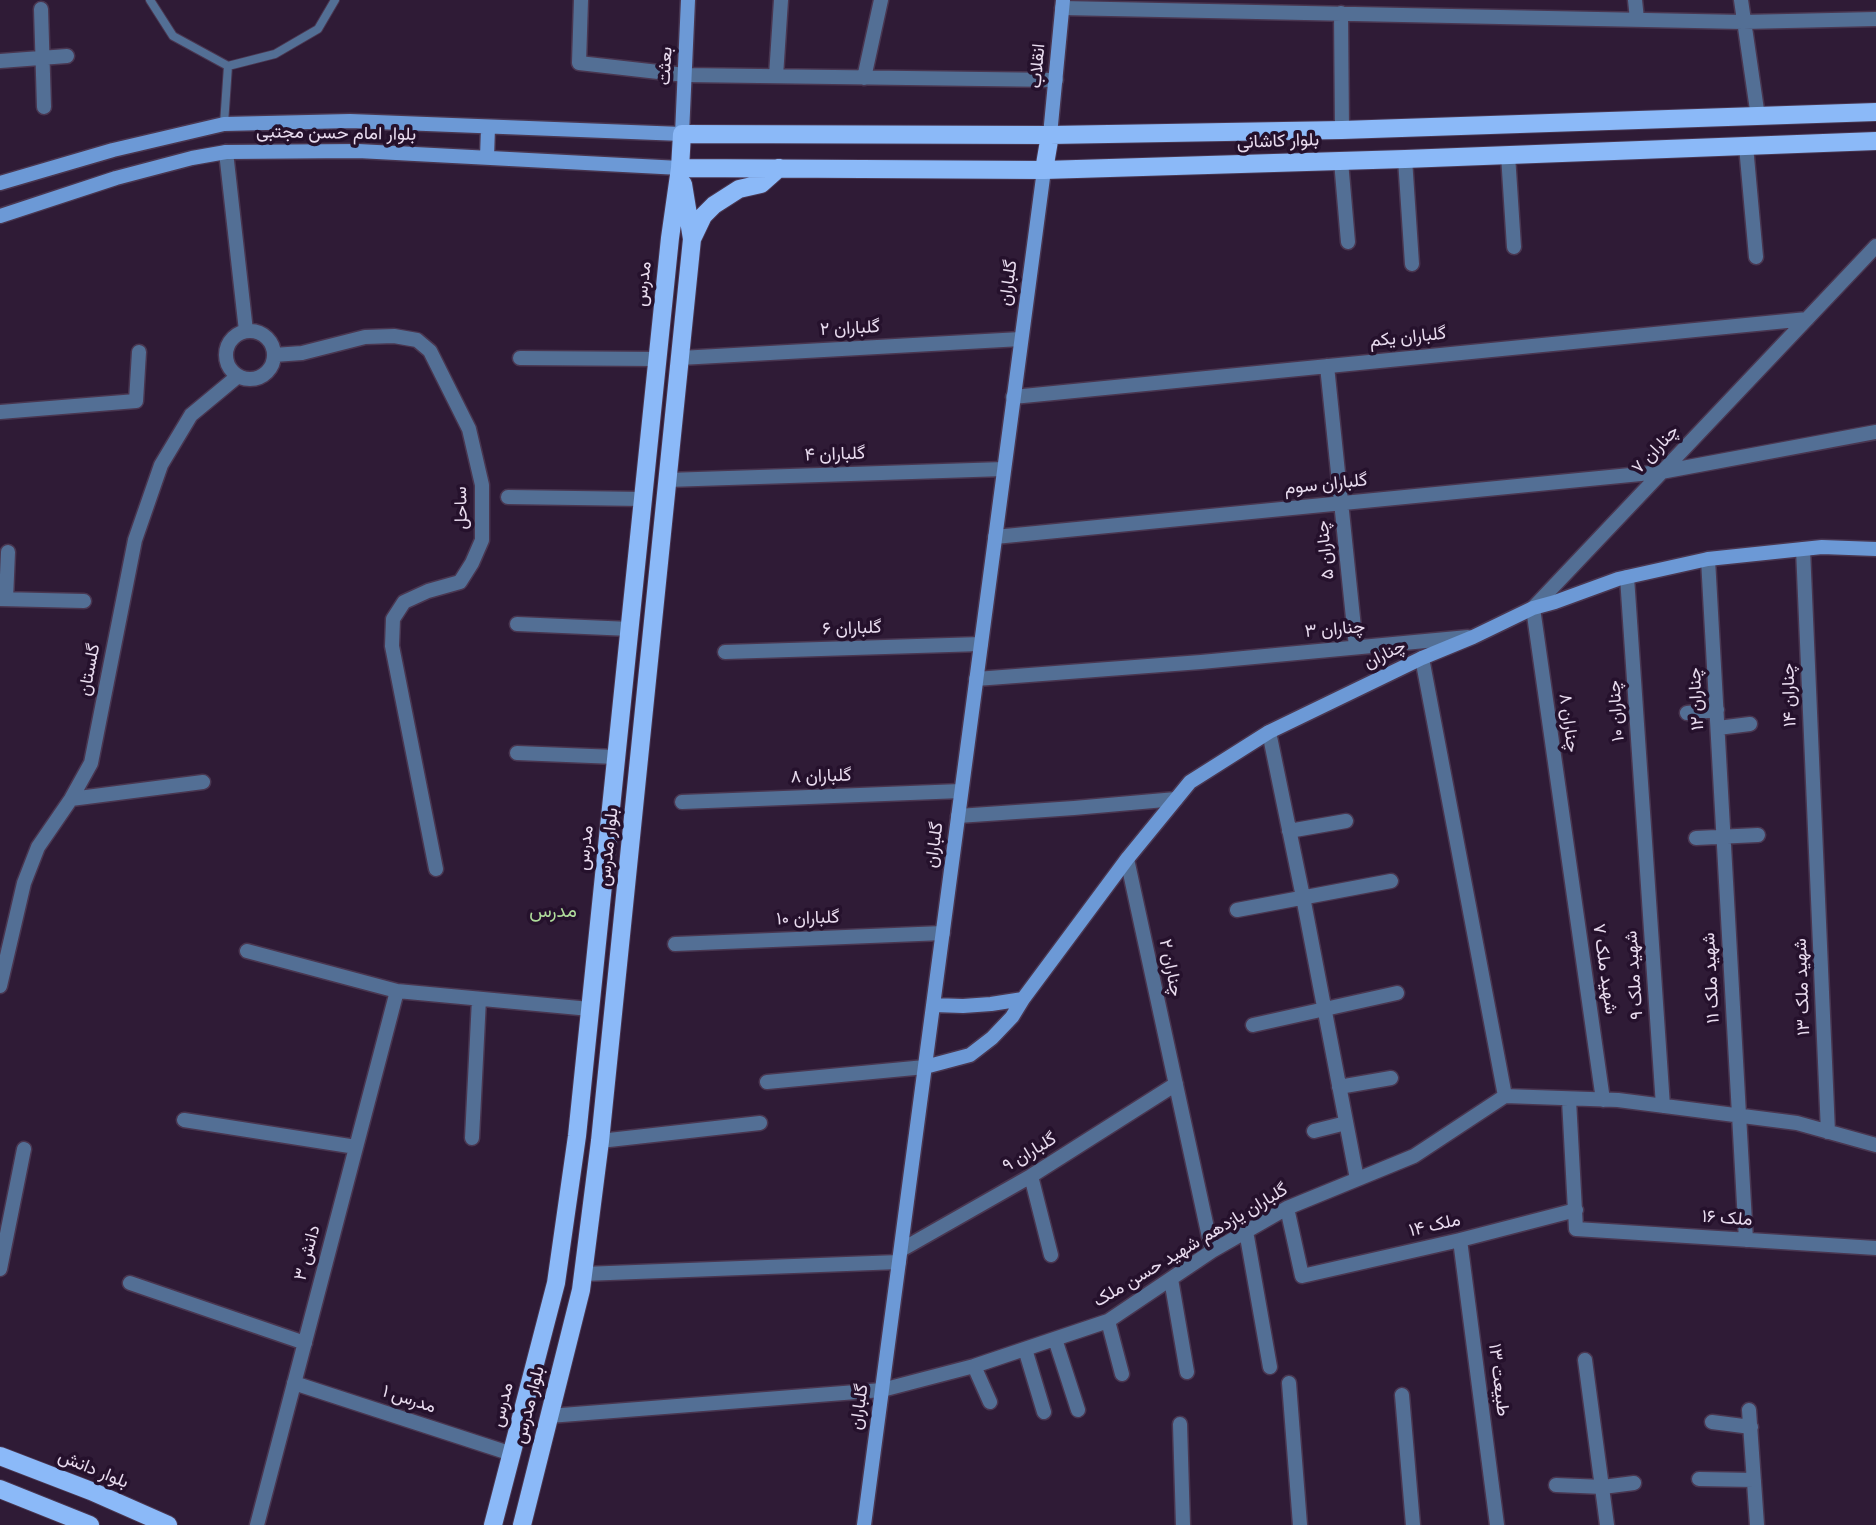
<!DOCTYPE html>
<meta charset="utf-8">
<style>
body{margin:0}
canvas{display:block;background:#2f1b36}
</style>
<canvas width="1876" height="1525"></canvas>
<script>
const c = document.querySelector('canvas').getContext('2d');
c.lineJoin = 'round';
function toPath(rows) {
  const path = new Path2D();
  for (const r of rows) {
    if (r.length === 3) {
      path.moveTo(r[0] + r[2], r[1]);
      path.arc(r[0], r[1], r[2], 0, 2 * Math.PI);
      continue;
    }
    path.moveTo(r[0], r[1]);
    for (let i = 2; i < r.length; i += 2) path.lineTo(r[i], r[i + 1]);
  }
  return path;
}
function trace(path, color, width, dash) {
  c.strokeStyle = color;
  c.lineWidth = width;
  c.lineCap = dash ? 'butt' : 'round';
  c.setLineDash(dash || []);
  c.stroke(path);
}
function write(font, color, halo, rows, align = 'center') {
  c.font = font + ' Roboto,Vazirmatn,sans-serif';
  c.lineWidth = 7;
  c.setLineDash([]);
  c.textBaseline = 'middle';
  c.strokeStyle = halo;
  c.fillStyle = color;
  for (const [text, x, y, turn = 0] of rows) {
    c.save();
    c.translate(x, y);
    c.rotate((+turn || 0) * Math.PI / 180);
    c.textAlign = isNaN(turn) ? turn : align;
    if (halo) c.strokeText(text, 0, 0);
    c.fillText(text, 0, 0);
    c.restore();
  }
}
const lane = toPath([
 [150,0,173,36,228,66],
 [224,124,228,66,275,54,318,29,335,0]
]);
const street = toPath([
 [581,0,579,63,685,75,1056,80],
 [1635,0,1637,19],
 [1741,0,1758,117],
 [1062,8,1743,22,1876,19],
 [41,9,44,107],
 [1341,13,1342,130],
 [0,61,67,56],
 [776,76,781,0],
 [864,78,881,0],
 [1746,146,1756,257],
 [226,152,246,331],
 [1508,155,1514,247],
 [1405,159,1412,264],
 [1341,161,1348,242],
 [250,355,24],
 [274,355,302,353,365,337,394,336,417,340,430,351,469,429,482,485,482,540,472,563,460,582,428,591,404,602,393,619,392,646,436,869],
 [520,358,658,359],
 [680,358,1021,339],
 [1327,366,1356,647],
 [1013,397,1807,319],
 [0,412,136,401,139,352],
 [667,480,1004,469],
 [508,497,643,499],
 [995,537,1661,472,1876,432],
 [1803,549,1828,1132],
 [1708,559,1746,1240],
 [1627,577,1663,1106],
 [0,599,84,601],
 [6,599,8,552],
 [517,624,630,629],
 [725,652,981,644],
 [1422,658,1505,1096],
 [976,679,1201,662,1468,637],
 [1687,713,1717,710],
 [1718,728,1750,724],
 [1269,732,1303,897,1357,1179],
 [517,753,616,757],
 [71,799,203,782],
 [682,802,961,791],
 [958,816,1074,808,1176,799],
 [1289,831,1346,821],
 [1696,838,1758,835],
 [1127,859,1212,1251],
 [1237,910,1391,881],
 [675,944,943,933],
 [247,951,397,991,590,1009],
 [0,986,24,883,38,847,71,799,91,763,135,540,161,465,191,415,238,376],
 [1253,1025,1397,993],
 [767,1082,925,1067],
 [1339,1087,1391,1078],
 [1569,1100,1576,1229,1876,1248],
 [1603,1100,1533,608,1876,246],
 [184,1120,356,1147],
 [1314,1131,1346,1123],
 [472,1138,479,999],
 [600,1141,760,1123],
 [1031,1176,1051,1255],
 [1287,1208,1302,1276,1460,1240,1576,1210],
 [1246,1231,1270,1367],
 [1460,1240,1497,1525],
 [901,1250,1031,1176,1176,1084],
 [0,1269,24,1149],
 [583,1274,899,1262],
 [1171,1279,1187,1372],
 [130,1283,305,1343],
 [1108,1321,1122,1374],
 [1055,1339,1078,1410],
 [1025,1349,1044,1412],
 [1585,1360,1607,1525],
 [974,1366,990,1402],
 [294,1383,512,1454],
 [1289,1383,1300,1525],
 [1402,1395,1413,1525],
 [1749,1410,1757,1525],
 [549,1416,882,1390,974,1366,1108,1321,1212,1251,1287,1208,1414,1156,1505,1096,1618,1100,1797,1123,1876,1145],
 [1712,1422,1751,1427],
 [1180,1424,1183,1525],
 [1699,1479,1754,1480],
 [1556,1485,1603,1487,1634,1483],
 [257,1525,397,991]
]);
const secondary = toPath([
 [1050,135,1063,0],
 [487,158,488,127],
 [0,183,113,150,224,124,350,121,682,134,688,0],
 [0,216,116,178,192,158,226,152,358,151,680,168],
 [933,1005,963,1006,991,1004,1023,999],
 [925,1067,970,1055,992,1038,1012,1017,1023,999,1127,859,1190,782,1269,732,1422,658,1473,637,1533,608,1555,602,1618,579,1708,559,1822,547,1876,549],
 [864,1525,1044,170]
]);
const primary = toPath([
 [680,168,1044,170,1405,159,1876,141],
 [1044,170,1050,135],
 [692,239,703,216,714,205,739,189,761,184,779,168],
 [0,1456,91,1491,168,1525],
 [0,1489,90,1525],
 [493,1525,556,1283,577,1136,670,238,680,168,682,134,1050,135,1342,130,1876,112],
 [522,1525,581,1290,600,1141,692,239,683,184]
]);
const streetNames = [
 ["بعثت",666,66,-87],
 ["انقلاب",1038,66,-85],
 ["بلوار امام حسن مجتبی",336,134,1],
 ["بلوار کاشانی",1278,142,-2],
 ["گلباران",1009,283,-82],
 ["مدرس",644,284,-84],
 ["گلباران ۲",850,329,-3],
 ["گلباران یکم",1408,338,-6],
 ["چناران ۷",1656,450,-47],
 ["گلباران ۴",835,455,-2],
 ["گلباران سوم",1326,485,-6],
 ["ساحل",462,508,-91],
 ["۵ چناران",1326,550,-96],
 ["گلباران ۶",852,629,-2],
 ["چناران ۳",1335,630,-5],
 ["چناران",1385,655,-26],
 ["گلستان",90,670,-79],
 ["چناران ۱۴",1790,695,-92],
 ["چناران ۱۲",1697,699,-93],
 ["چناران ۱۰",1617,711,-94],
 ["چناران ۸",1568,723,82],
 ["گلباران ۸",821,777,-2],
 ["گلباران",935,845,-82],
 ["بلوار مدرس",609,847,-84],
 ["مدرس",586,848,-84],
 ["گلباران ۱۰",808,919,-2],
 ["۲ چناران",1170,968,78],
 ["شهید ملک ۷",1604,969,82],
 ["شهید ملک ۹",1635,975,-94],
 ["شهید ملک ۱۱",1712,978,-93],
 ["شهید ملک ۱۳",1803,987,-92],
 ["۹ گلباران",1030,1153,-31],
 ["ملک ۱۶",1727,1219,4],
 ["ملک ۱۴",1435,1226,-13],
 ["گلباران یازدهم شهید حسن ملک",1191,1246,-31],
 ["دانش ۳",308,1253,-75],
 ["طبیعت ۱۳",1498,1380,83],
 ["مدرس ۱",409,1400,18],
 ["مدرس",503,1405,-76],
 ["بلوار مدرس",530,1405,-76],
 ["گلباران",860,1407,-82],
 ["بلوار دانش",93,1470,22]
];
const neighbourhoodNames = [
 ["مدرس",553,912]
];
trace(lane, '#493650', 10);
trace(street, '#493650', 17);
trace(secondary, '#493650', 17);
trace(primary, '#493650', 20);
trace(lane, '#536f95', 8);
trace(street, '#536f95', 14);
trace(secondary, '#6c99d6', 14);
trace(primary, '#8bb9f8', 18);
write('18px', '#e9dcef', '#25112c', streetNames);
write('19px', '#afdc9b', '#25112c', neighbourhoodNames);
</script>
